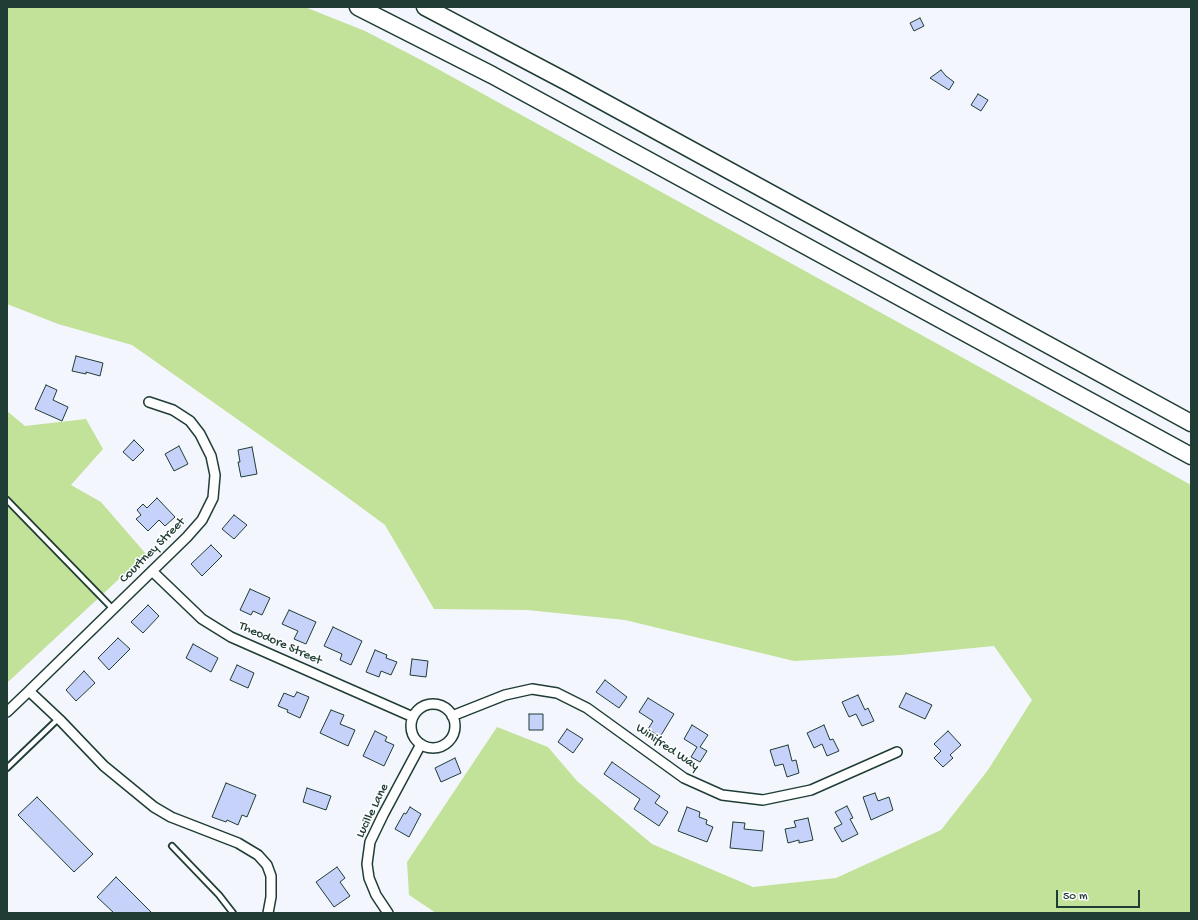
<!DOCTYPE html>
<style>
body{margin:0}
#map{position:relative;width:1198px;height:920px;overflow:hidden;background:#f4f6fe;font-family:"Gochi Hand",sans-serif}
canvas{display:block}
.frame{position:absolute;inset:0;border:8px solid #1f3d34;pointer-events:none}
.scale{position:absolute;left:1056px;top:890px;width:84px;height:18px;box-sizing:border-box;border:2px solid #1f3d34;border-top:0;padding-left:5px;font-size:12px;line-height:14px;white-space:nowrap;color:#1f3d34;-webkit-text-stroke:3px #fff;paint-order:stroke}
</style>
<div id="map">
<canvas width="1198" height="920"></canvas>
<div class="frame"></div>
<div class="scale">50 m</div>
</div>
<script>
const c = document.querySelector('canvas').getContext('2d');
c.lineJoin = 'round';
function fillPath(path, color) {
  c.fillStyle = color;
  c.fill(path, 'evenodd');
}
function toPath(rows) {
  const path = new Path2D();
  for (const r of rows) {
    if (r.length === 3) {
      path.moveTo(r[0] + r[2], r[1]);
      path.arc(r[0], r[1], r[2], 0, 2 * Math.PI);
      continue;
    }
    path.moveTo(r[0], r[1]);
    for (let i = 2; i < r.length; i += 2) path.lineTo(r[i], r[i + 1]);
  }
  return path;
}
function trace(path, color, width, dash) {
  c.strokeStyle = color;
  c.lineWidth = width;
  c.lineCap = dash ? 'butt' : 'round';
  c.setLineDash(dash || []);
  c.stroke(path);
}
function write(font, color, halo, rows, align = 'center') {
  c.font = font + ' "Gochi Hand",sans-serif';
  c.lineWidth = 3;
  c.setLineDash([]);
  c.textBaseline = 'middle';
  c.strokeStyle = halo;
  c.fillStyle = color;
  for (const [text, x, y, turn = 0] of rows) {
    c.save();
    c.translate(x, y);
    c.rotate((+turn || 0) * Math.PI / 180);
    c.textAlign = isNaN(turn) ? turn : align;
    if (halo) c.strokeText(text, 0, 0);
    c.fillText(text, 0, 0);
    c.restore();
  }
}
const green = toPath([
 [7,7,305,7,365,31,425,62,985,370,1191,485,1191,913,436,913,409,895,407,862,497,727,548,747,577,781,652,844,753,887,836,878,941,830,988,770,1032,700,994,646,901,655,794,661,625,620,527,610,434,609,385,525,332,486,132,345,58,324,7,304],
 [7,411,25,426,86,419,103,449,71,485,101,502,146,554,7,683]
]);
const building = toPath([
 [920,18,924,26,914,31,910,23,920,18],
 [941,70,946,76,954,82,949,90,930,78,941,70],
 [978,94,988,100,981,111,971,105,978,94],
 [76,356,103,363,100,376,86,372,86,374,72,371,76,356],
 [46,385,57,390,53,400,68,407,62,421,35,409,46,385],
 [134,440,144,450,133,461,123,452,134,440],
 [179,446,188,464,174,471,165,454,179,446],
 [252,447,257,474,241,477,238,462,240,462,238,450,252,447],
 [157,498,175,517,165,526,159,520,148,531,136,519,141,515,137,510,143,504,147,508,157,498],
 [234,515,247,525,234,539,222,529,234,515],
 [211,545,222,556,202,576,191,564,211,545],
 [250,589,270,598,262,615,253,611,251,615,240,610,250,589],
 [148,605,159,616,143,633,131,622,148,605],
 [289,610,316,622,306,644,294,639,298,631,282,624,289,610],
 [333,627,362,641,351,665,340,660,342,654,324,646,333,627],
 [118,638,130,649,109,670,98,658,118,638],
 [193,644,218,658,211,672,186,658,193,644],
 [375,650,387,655,386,658,397,662,391,675,381,671,379,677,366,672,375,650],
 [412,659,428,661,426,677,410,675,412,659],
 [237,665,254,673,248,688,230,680,237,665],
 [84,671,95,683,76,701,66,690,84,671],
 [605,680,627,697,619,708,596,692,605,680],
 [297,692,309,697,300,718,287,712,288,710,278,706,284,693,294,697,297,692],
 [906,693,932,705,925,719,899,707,906,693],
 [858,695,865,710,868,708,874,721,862,726,856,714,849,717,842,702,858,695],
 [648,698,674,714,660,737,648,729,653,721,639,712,648,698],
 [331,710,344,715,340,724,355,730,348,746,320,733,331,710],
 [529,714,543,714,543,730,529,730,529,714],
 [692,725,708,735,700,747,707,751,700,762,691,757,697,747,684,739,692,725],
 [824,725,830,740,833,739,839,751,827,756,822,744,814,748,807,733,824,725],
 [567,729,583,739,573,753,558,742,567,729],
 [375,731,387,737,385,741,394,745,384,766,363,756,375,731],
 [948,731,961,745,950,755,953,758,943,767,934,758,941,751,934,744,948,731],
 [788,745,792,761,796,760,799,773,787,777,783,764,775,766,770,750,788,745],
 [455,758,461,773,441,782,435,768,455,758],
 [612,762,660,796,655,803,668,812,659,826,634,809,640,799,604,774,612,762],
 [226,783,256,795,247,817,242,815,238,825,227,820,226,822,212,817,226,783],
 [307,788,331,796,326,810,303,802,307,788],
 [875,793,878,801,889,797,893,810,871,820,863,797,875,793],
 [37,797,93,854,74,872,18,815,37,797],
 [847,806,853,818,850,819,858,834,842,842,834,828,842,824,835,812,847,806],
 [410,807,421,814,409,837,395,829,404,813,406,814,410,807],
 [687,807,700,812,699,817,707,820,706,824,713,827,707,842,678,831,687,807],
 [808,818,813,840,799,843,799,840,788,843,785,829,796,827,794,821,808,818],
 [733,822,745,823,744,829,764,831,762,851,730,848,733,822],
 [337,867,345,878,340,882,350,896,334,907,316,882,337,867],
 [116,877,152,913,114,913,97,897,116,877]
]);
const service = toPath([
 [7,500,113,609],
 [7,768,58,719],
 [172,846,219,895,233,913]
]);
const minor = toPath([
 [152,571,202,619,231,637,413,717],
 [29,691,187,537,202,520,213,498,215,475,211,456,200,434,190,421,173,410,149,402],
 [433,726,22],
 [7,712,29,691,61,721,104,766,154,807,171,817,238,843,258,855,267,865,271,876,271,897,268,913],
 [452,716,505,695,532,689,557,693,587,708,684,778,722,795,763,800,811,790,897,752],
 [388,913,376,895,369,878,367,864,370,842,383,815,421,744]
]);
const motorway = toPath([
 [358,7,492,75,1191,456],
 [425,7,569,83,1191,423]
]);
const streetNames = [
 ["Courtney Street",153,551,-45],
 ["Theodore Street",280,644,24],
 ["Winifred Way",667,748,34],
 ["Lucille Lane",373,811,-64]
];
fillPath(green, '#c2e199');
fillPath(building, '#c6d2fa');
trace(building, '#1f3d34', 1);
trace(service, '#1f3d34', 8);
trace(minor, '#1f3d34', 12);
trace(motorway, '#1f3d34', 19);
trace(service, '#fff', 4.5);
trace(minor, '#fff', 9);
trace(motorway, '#fff', 16);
write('13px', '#1f3d34', '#fff', streetNames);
</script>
